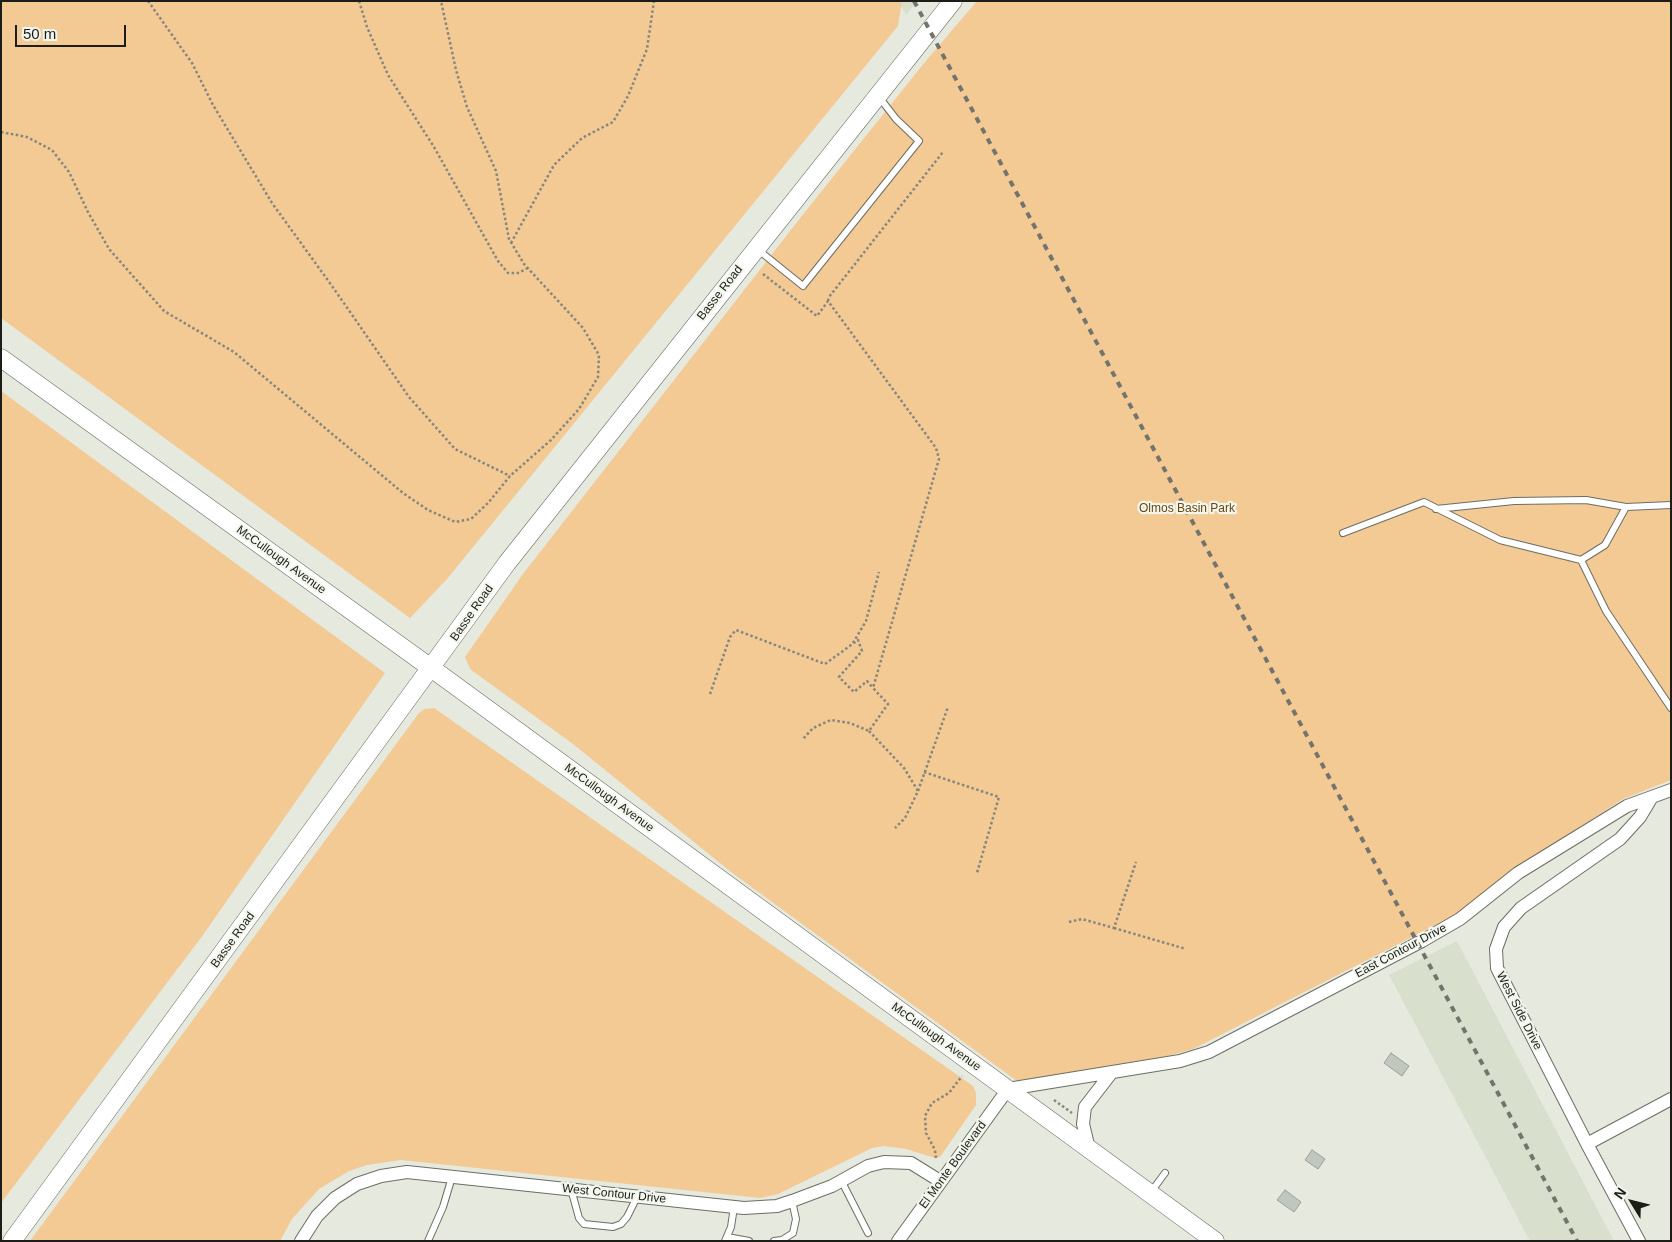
<!DOCTYPE html>
<style>
body{margin:0}
#map{position:relative;width:1672px;height:1242px;overflow:hidden;background:#e6e9de;font-family:Arial,sans-serif}
canvas{display:block}
.frame{position:absolute;inset:0;border:2px solid #1c1d19;pointer-events:none}
.north{position:absolute;left:1607px;top:1177px;width:50px;height:50px;-webkit-text-stroke:4px #f3f6ec;paint-order:stroke;rotate:306deg;font-size:14px;font-weight:700;line-height:20px;text-align:center;color:#1c1d19}
.north::after{content:'';display:block;margin:auto;width:18px;height:22px;background:#1c1d19;clip-path:polygon(50% 0,100% 100%,50% 72%,0 100%)}
.scale{position:absolute;left:15px;top:25px;width:111px;height:22px;box-sizing:border-box;border:2px solid #1c1d19;border-top:0;padding-left:6px;font-size:15px;line-height:18px;white-space:nowrap;color:#1c1d19;-webkit-text-stroke:4px #f3f6ec;paint-order:stroke}
</style>
<div id="map">
<canvas width="1672" height="1242"></canvas>
<div class="frame"></div>
<div class="north">N</div>
<div class="scale">50 m</div>
</div>
<script>
const c = document.querySelector('canvas').getContext('2d');
c.lineJoin = 'round';
function fillPath(path, color) {
  c.fillStyle = color;
  c.fill(path, 'evenodd');
}
function toPath(rows) {
  const path = new Path2D();
  for (const r of rows) {
    path.moveTo(r[0], r[1]);
    for (let i = 2; i < r.length; i += 2) path.lineTo(r[i], r[i + 1]);
  }
  return path;
}
function trace(path, color, width, dash) {
  c.strokeStyle = color;
  c.lineWidth = width;
  c.lineCap = dash ? 'butt' : 'round';
  c.setLineDash(dash || []);
  c.stroke(path);
}
function write(font, color, halo, rows, align = 'center') {
  c.font = font + ' Arial,sans-serif';
  c.lineWidth = 4.5;
  c.setLineDash([]);
  c.textBaseline = 'middle';
  c.strokeStyle = halo;
  c.fillStyle = color;
  for (const [text, x, y, turn = 0] of rows) {
    c.save();
    c.translate(x, y);
    c.rotate((+turn || 0) * Math.PI / 180);
    c.textAlign = isNaN(turn) ? turn : align;
    if (halo) c.strokeText(text, 0, 0);
    c.fillText(text, 0, 0);
    c.restore();
  }
}
const built = toPath([
 [898,1,918,1,906,15],
 [1457,941,1614,1241,1530,1241,1389,975]
]);
const green = toPath([
 [1,1,902,1,898,26,447,579,410,618,1,318],
 [977,1,1671,1,1671,780,1623,799,1519,866,1459,913,1193,1049,1168,1056,1017,1081,731,872,573,744,470,669,465,657,523,574,801,217,925,62],
 [1,391,385,673,203,935,1,1203],
 [434,708,973,1086,976,1093,976,1105,940,1157,935,1158,906,1149,884,1146,872,1148,778,1194,760,1198,401,1160,367,1165,349,1171,319,1189,292,1219,280,1241,30,1241,419,713,425,709]
]);
const building = toPath([
 [1391,1053,1409,1066,1402,1076,1384,1063,1391,1053],
 [1312,1150,1325,1159,1318,1169,1305,1160,1312,1150],
 [1285,1190,1301,1202,1294,1212,1277,1200,1285,1190]
]);
const path = toPath([
 [148,1,192,63,213,105,272,203,332,286,409,397,455,449,510,476],
 [359,1,367,27,388,75,434,147,498,261,508,273,518,273,528,268],
 [1,132,27,137,52,150,69,172,88,212,109,249,164,311,234,352,403,493,428,510,455,522,471,519,488,503,510,476,551,440,579,409,598,377,599,355,583,328,524,264,509,239,496,171,467,107,456,70,441,1],
 [511,243,554,165,582,138,613,122,628,96,647,49,654,1],
 [763,274,817,316,828,301,936,448,939,459,873,688,888,704,869,731,850,723,831,720,813,728,803,739],
 [828,301,829,297,943,152],
 [853,643,866,621,879,572],
 [710,694,730,637,736,630,825,664,858,640,862,651,839,677,854,692,867,681,873,688],
 [869,731,904,768,918,791,905,818,895,828],
 [924,772,999,797,977,873],
 [918,791,948,707],
 [1069,922,1082,919,1114,928,1136,862],
 [1114,928,1186,949],
 [1054,1100,1072,1113],
 [936,1158,935,1150,926,1133,925,1116,932,1103,949,1093,962,1076]
]);
const service = toPath([
 [757,249,803,286,919,141,896,119,879,97],
 [1436,509,1514,501,1586,500,1626,507],
 [1343,533,1424,502,1500,540,1581,560,1606,611,1671,708],
 [1581,560,1605,545,1626,507,1671,505],
 [841,1180,868,1233],
 [571,1189,579,1218,584,1224,613,1227,621,1224,627,1217,637,1197],
 [1151,1192,1165,1173],
 [727,1237,749,1241],
 [428,1241,443,1207,452,1177],
 [725,1241,731,1227,734,1207],
 [774,1241,782,1240,793,1233,796,1219,792,1201]
]);
const minor = toPath([
 [1587,1144,1671,1099],
 [1089,1149,1083,1124,1085,1107,1112,1072],
 [301,1241,317,1216,335,1198,357,1184,381,1176,407,1172,744,1208,777,1206,792,1201,832,1186,868,1166,884,1162,911,1163,940,1181],
 [898,1241,1008,1089,1180,1061,1209,1052,1422,941,1460,919,1518,873,1627,806,1671,790],
 [1639,1241,1587,1144,1497,968,1496,949,1504,927,1521,908,1620,839,1640,817,1652,797]
]);
const secondary = toPath([
 [1,358,449,681,1215,1241],
 [12,1241,507,563,953,1]
]);
const rail = toPath([
 [914,1,1577,1241]
]);
const streetNames = [
 ["Basse Road",720,293,-52],
 ["McCullough Avenue",281,560,36],
 ["Basse Road",472,613,-55],
 ["McCullough Avenue",609,798,36],
 ["Basse Road",233,940,-54],
 ["East Contour Drive",1401,951,-28],
 ["West Side Drive",1519,1011,63],
 ["McCullough Avenue",936,1037,36],
 ["El Monte Boulevard",953,1165,-54],
 ["West Contour Drive",614,1194,6]
];
const parkNames = [
 ["Olmos Basin Park",1187,509]
];
fillPath(built, '#d9dfcd');
fillPath(green, '#f3c994');
fillPath(building, '#bfc7bf');
trace(building, '#99a199', 1);
trace(service, '#6b6e65', 8);
trace(minor, '#6b6e65', 14);
trace(secondary, '#6b6e65', 19);
trace(path, '#85877f', 2.5, [2.5, 2.5]);
trace(service, '#fff', 6);
trace(minor, '#fff', 12);
trace(secondary, '#fff', 18);
trace(rail, '#72746d', 4, [6, 6]);
write('12px', '#1c1d19', '#f3f6ec', streetNames);
write('12px', '#694712', '#f3f6ec', parkNames);
</script>
